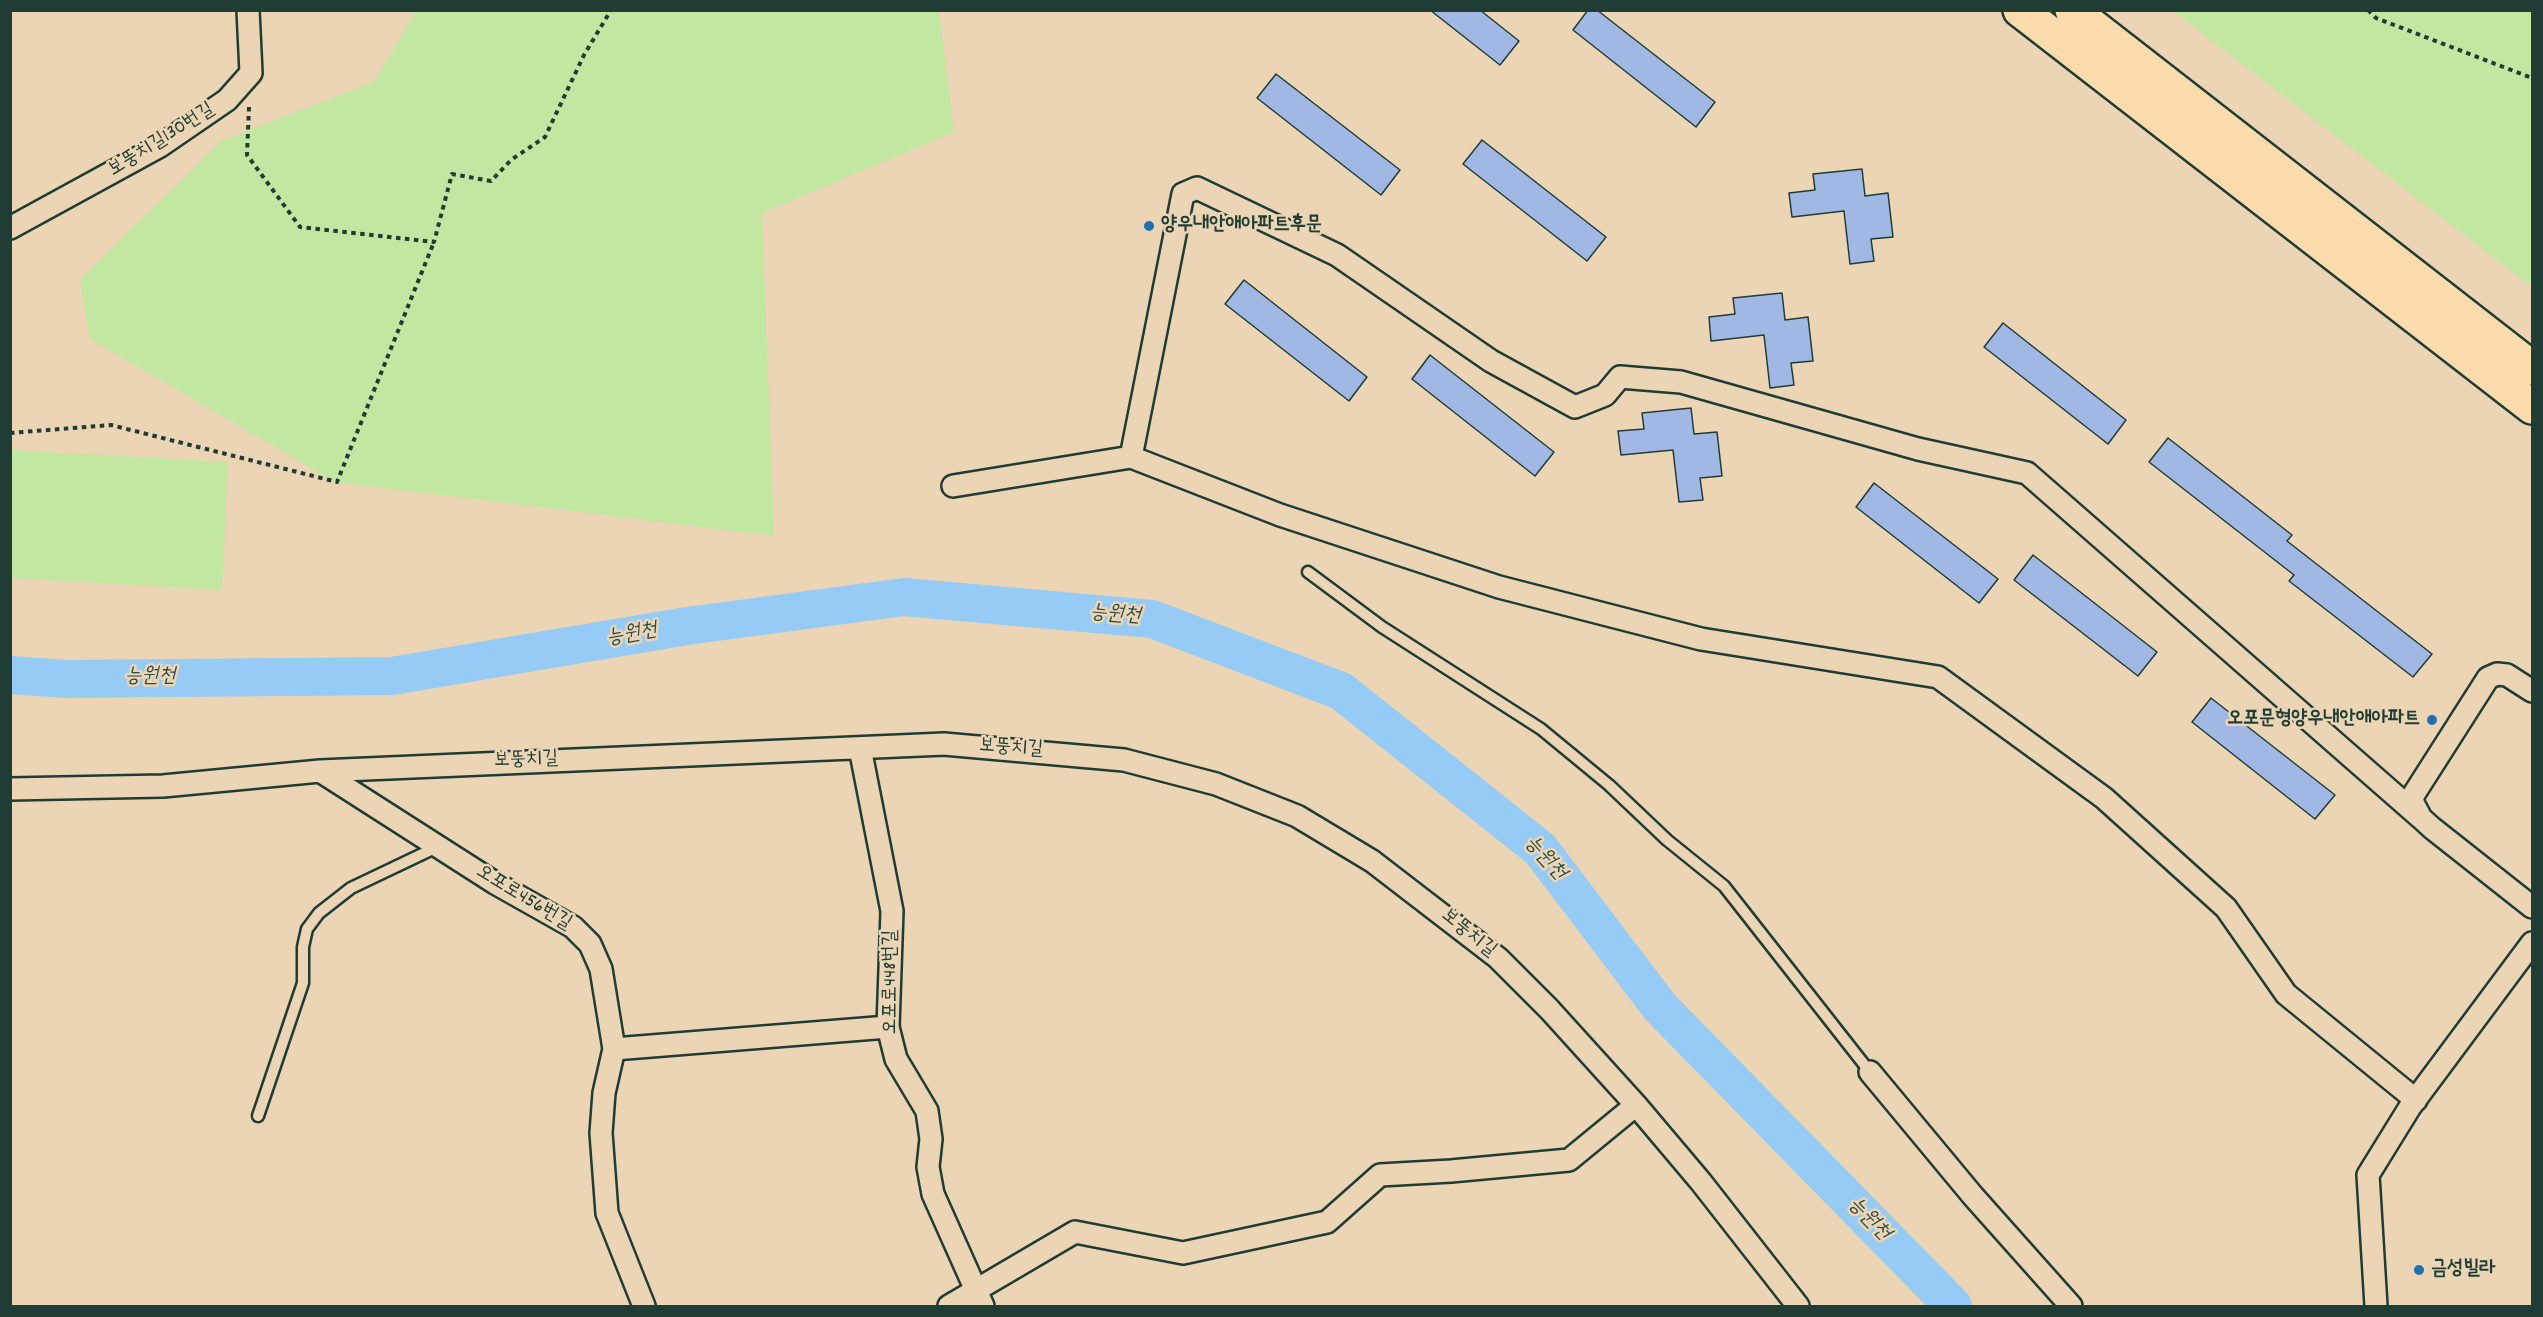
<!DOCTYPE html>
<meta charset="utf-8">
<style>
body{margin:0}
#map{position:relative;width:2543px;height:1317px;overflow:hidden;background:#ebd5b4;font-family:Dekko,sans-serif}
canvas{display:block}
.frame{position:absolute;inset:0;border:12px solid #1f3d34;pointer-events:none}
</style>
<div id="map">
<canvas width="2543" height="1317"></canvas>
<div class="frame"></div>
</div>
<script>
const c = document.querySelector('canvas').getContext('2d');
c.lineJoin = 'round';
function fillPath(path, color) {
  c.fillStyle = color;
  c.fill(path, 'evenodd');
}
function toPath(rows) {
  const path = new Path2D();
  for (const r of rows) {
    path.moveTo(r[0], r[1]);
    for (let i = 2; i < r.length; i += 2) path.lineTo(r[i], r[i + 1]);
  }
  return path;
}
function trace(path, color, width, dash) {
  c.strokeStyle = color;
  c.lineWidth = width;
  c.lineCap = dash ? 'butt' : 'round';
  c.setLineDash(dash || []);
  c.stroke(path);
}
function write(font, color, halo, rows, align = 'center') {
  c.font = font + ' Dekko,"Poor Story",sans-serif';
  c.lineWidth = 5;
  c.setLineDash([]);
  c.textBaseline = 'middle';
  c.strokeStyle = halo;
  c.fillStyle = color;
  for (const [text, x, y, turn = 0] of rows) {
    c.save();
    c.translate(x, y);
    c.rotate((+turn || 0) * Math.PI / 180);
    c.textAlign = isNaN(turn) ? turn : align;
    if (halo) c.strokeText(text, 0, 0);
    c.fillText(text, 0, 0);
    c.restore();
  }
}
const green = toPath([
 [416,11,939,11,954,132,762,213,774,536,335,482,90,339,80,280,221,141,374,82],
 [2173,11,2532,11,2532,287],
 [11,450,228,462,222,590,11,578]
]);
const river = toPath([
 [10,675,66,679,392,676,687,626,904,597,1152,619,1341,691,1540,849,1660,1007,1953,1306]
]);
const building = toPath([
 [1430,10,1480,10,1519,41,1500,65,1430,10],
 [1588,10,1597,10,1715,102,1696,127,1573,30,1588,10],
 [1276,74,1400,170,1381,195,1257,98,1276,74],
 [1482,140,1606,237,1587,261,1463,164,1482,140],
 [1862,169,1865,196,1888,193,1893,237,1871,239,1874,261,1850,264,1844,211,1792,217,1789,193,1815,190,1813,174,1862,169],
 [1244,280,1367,377,1349,401,1225,304,1244,280],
 [1782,293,1785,320,1808,317,1813,361,1791,363,1794,385,1770,388,1764,335,1711,341,1709,317,1735,314,1733,298,1782,293],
 [2003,323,2126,420,2108,444,1984,347,2003,323],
 [1430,355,1554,452,1535,476,1412,379,1430,355],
 [1691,408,1694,434,1717,432,1722,476,1700,478,1703,500,1679,502,1673,450,1621,455,1618,431,1644,429,1642,413,1691,408],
 [2168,438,2292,535,2287,541,2432,654,2413,677,2289,581,2294,575,2149,462,2168,438],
 [1874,483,1998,579,1979,603,1856,507,1874,483],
 [2033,555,2157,652,2138,676,2014,580,2033,555],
 [2211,698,2335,795,2315,819,2192,722,2211,698]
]);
const path = toPath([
 [2368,10,2376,18,2532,78],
 [249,107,247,155,300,227,434,242,452,174,491,181,511,160,545,137,584,55,611,10],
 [10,433,111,425,337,482,434,242]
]);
const service = toPath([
 [1308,572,1382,627,1541,729,1609,785,1667,840,1724,886,1870,1072],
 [258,1116,303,983,303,947,307,929,319,913,351,888,437,847]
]);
const minor = toPath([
 [10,228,160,146,227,100,251,73,248,10],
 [1131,457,1183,194,1197,188,1337,255,1491,361,1575,407,1605,395,1620,377,1681,382,1918,449,2027,473,2421,818],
 [953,486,1131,457,1280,515,1499,587,1701,639,1938,677,2104,798,2226,908,2286,994,2416,1100],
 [2532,691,2507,675,2497,674,2488,678,2414,794,2412,801,2421,818,2432,828,2532,907],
 [860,748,892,911,888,1027,896,1059,927,1111,931,1139,928,1167,933,1194,983,1306],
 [320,771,495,883,573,927,590,944,601,969,614,1049,604,1093,601,1133,607,1213,644,1306],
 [10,789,163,786,320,771,944,744,1124,760,1216,784,1297,816,1372,861,1498,958,1549,1009,1636,1105,1701,1182,1798,1306],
 [614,1049,888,1027],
 [1870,1072,1973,1196,2071,1306],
 [949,1306,1075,1232,1183,1253,1327,1222,1380,1175,1451,1171,1569,1160,1636,1105],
 [2376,1306,2368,1175,2410,1107,2532,943]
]);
const trunk = toPath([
 [2020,10,2532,407],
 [2072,10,2532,368]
]);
const markers = [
 [1149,226,6,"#1f6fb2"],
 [2432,720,6,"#1f6fb2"],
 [2419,1270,6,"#1f6fb2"]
];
const streetNames = [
 ["보뚱치길130번길",162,141,-32],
 ["보뚱치길",1011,749,4],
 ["보뚱치길",526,761,-2],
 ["오포로456번길",523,899,31],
 ["보뚱치길",1468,934,39],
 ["오포로448번길",892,982,-90]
];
const poiNames = [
 ["양우내안애아파트후문",1161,226],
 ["오포문형양우내안애아파트",2420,720,"right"],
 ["금성빌라",2431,1270]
];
const waterNames = [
 ["능원천",1115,616,5],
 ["능원천",632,636,-10],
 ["능원천",150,678],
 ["능원천",1544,859,48],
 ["능원천",1868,1220,46]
];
fillPath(green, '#c1e7a1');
trace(river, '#95cbf4', 38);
fillPath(building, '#a1b8e5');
trace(building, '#1f3d34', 1.5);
trace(service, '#1f3d34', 15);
trace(minor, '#1f3d34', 26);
trace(trunk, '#1f3d34', 38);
trace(path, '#1f3d34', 4, [4.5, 4.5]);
trace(service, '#ebd5b4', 10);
trace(minor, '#ebd5b4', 21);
trace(trunk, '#fcdcac', 33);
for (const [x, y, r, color] of markers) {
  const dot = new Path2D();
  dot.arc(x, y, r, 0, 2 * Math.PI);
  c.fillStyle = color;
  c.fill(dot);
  trace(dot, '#ebd5b4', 2);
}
write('20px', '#1f3d34', '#ebd5b4', streetNames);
write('bold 20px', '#1f3d34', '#ebd5b4', poiNames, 'left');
write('italic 21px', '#2b4b47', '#ebd5b4', waterNames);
</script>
